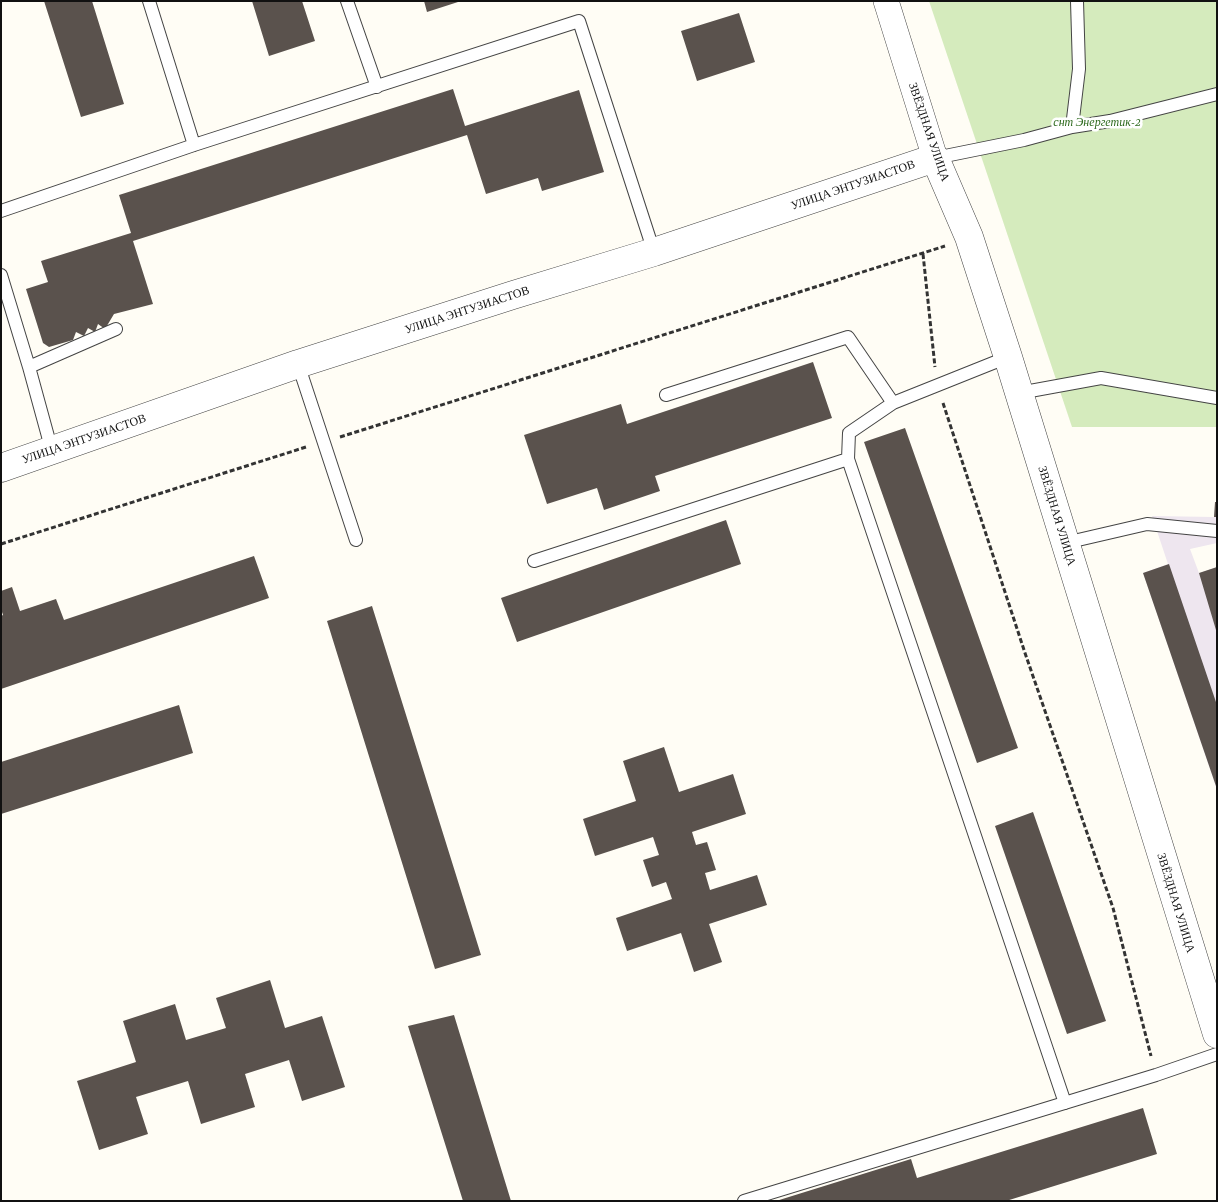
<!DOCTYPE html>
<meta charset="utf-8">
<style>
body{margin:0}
#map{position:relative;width:1218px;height:1202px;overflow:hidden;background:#fffdf5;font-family:"Crimson Pro",serif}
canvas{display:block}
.frame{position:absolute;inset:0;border:2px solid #111;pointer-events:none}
</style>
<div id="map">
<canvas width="1218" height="1202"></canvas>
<div class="frame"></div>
</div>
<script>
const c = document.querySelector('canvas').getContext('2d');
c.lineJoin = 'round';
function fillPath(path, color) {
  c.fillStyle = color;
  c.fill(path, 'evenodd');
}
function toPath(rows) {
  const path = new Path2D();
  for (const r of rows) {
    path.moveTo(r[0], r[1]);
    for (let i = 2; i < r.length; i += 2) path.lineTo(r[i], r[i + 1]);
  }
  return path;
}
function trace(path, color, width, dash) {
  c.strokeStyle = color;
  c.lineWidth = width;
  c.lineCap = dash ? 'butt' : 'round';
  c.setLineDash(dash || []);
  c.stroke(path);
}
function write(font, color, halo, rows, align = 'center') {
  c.font = font + ' "Crimson Pro",serif';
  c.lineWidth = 5;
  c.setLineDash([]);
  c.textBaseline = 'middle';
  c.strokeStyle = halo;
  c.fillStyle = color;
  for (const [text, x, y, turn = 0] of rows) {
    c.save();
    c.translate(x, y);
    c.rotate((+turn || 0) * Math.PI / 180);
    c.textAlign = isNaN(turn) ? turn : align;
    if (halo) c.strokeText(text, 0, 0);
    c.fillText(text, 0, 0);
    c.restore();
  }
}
const industrial = toPath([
 [1217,492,1217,543,1190,549,1199,573,1217,567,1217,790,1143,573,1168,564,1152,516,1214,517]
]);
const green = toPath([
 [929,1,1217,1,1217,427,1072,427]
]);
const building = toPath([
 [44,1,92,1,124,104,81,117],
 [252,1,302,1,315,41,269,56],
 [424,1,458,1,458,2,427,12],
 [739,13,755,62,697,81,681,31],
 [453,89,465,126,579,90,604,172,542,191,538,178,486,194,467,135,133,241,153,304,114,314,105,329,98,324,95,332,88,328,84,336,76,332,73,340,49,347,43,343,26,289,48,282,41,261,131,233,119,195],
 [813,362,832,418,655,476,660,491,604,510,597,488,547,504,524,435,621,404,627,424],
 [905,428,1018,748,977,763,864,442],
 [1215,502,1217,502,1217,517,1214,517],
 [726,520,741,564,517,642,501,598],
 [254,556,269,598,1,689,1,616,3,615,1,609,1,591,12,587,20,611,56,599,64,620],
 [1169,564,1217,705,1217,789,1143,573],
 [1217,567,1217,630,1216,630,1199,573],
 [372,606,481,955,435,969,327,621],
 [179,705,193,753,1,814,1,762],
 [664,747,679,792,733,774,746,814,692,832,696,845,707,842,716,870,705,873,710,890,757,875,767,905,709,924,722,962,694,972,681,933,627,951,616,918,672,899,666,882,652,887,643,860,659,855,653,837,595,856,583,819,636,801,623,761],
 [1033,812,1106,1021,1067,1034,995,826],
 [270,980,285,1028,322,1016,345,1087,302,1101,289,1060,245,1074,255,1107,201,1124,188,1081,136,1097,148,1134,99,1150,77,1081,136,1062,123,1021,175,1004,186,1040,226,1028,216,998],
 [454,1015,511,1201,463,1201,408,1026],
 [1143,1108,1157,1154,1006,1201,776,1201,911,1159,917,1178]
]);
const path = toPath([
 [923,254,935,367],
 [943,403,1025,653,1113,908,1151,1056],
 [340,437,945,246],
 [1,544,306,447]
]);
const service = toPath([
 [149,1,194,145],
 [347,1,377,87],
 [1072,127,1079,69,1077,1],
 [935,158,1024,140,1072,127,1110,121,1217,94],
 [1,211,194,145,579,21,654,252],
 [1,275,29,367,52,451],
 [1008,357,893,403,849,433,848,459,1065,1103],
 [298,364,356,540],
 [29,367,116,329],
 [1019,393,1101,378,1217,398],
 [666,395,848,337,893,403],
 [1065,543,1147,524,1217,531],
 [534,561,848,459],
 [744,1201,1156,1075,1217,1054]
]);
const minor = toPath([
 [886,1,935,158]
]);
const tertiary = toPath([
 [1,468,298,364,513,295,654,252,935,158,969,237,1008,357,1217,1034]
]);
const parkNames = [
 ["снт Энергетик-2",1097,122]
];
const streetNames = [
 ["ЗВЁЗДНАЯ УЛИЦА",929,132,71],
 ["УЛИЦА ЭНТУЗИАСТОВ",853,185,-19],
 ["УЛИЦА ЭНТУЗИАСТОВ",467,310,-18],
 ["УЛИЦА ЭНТУЗИАСТОВ",84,439,-19],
 ["ЗВЁЗДНАЯ УЛИЦА",1057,516,73],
 ["ЗВЁЗДНАЯ УЛИЦА",1176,903,73]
];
fillPath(industrial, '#eee6ef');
fillPath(green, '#d5ebbd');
fillPath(building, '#5a524d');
trace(service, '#444', 14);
trace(minor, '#444', 26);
trace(tertiary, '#444', 29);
trace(path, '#333', 3, [5, 2.5]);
trace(service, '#fff', 12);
trace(minor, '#fff', 25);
trace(tertiary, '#fff', 28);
write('italic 12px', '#2f6b1f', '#fff', parkNames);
write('12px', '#111', '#fff', streetNames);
</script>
